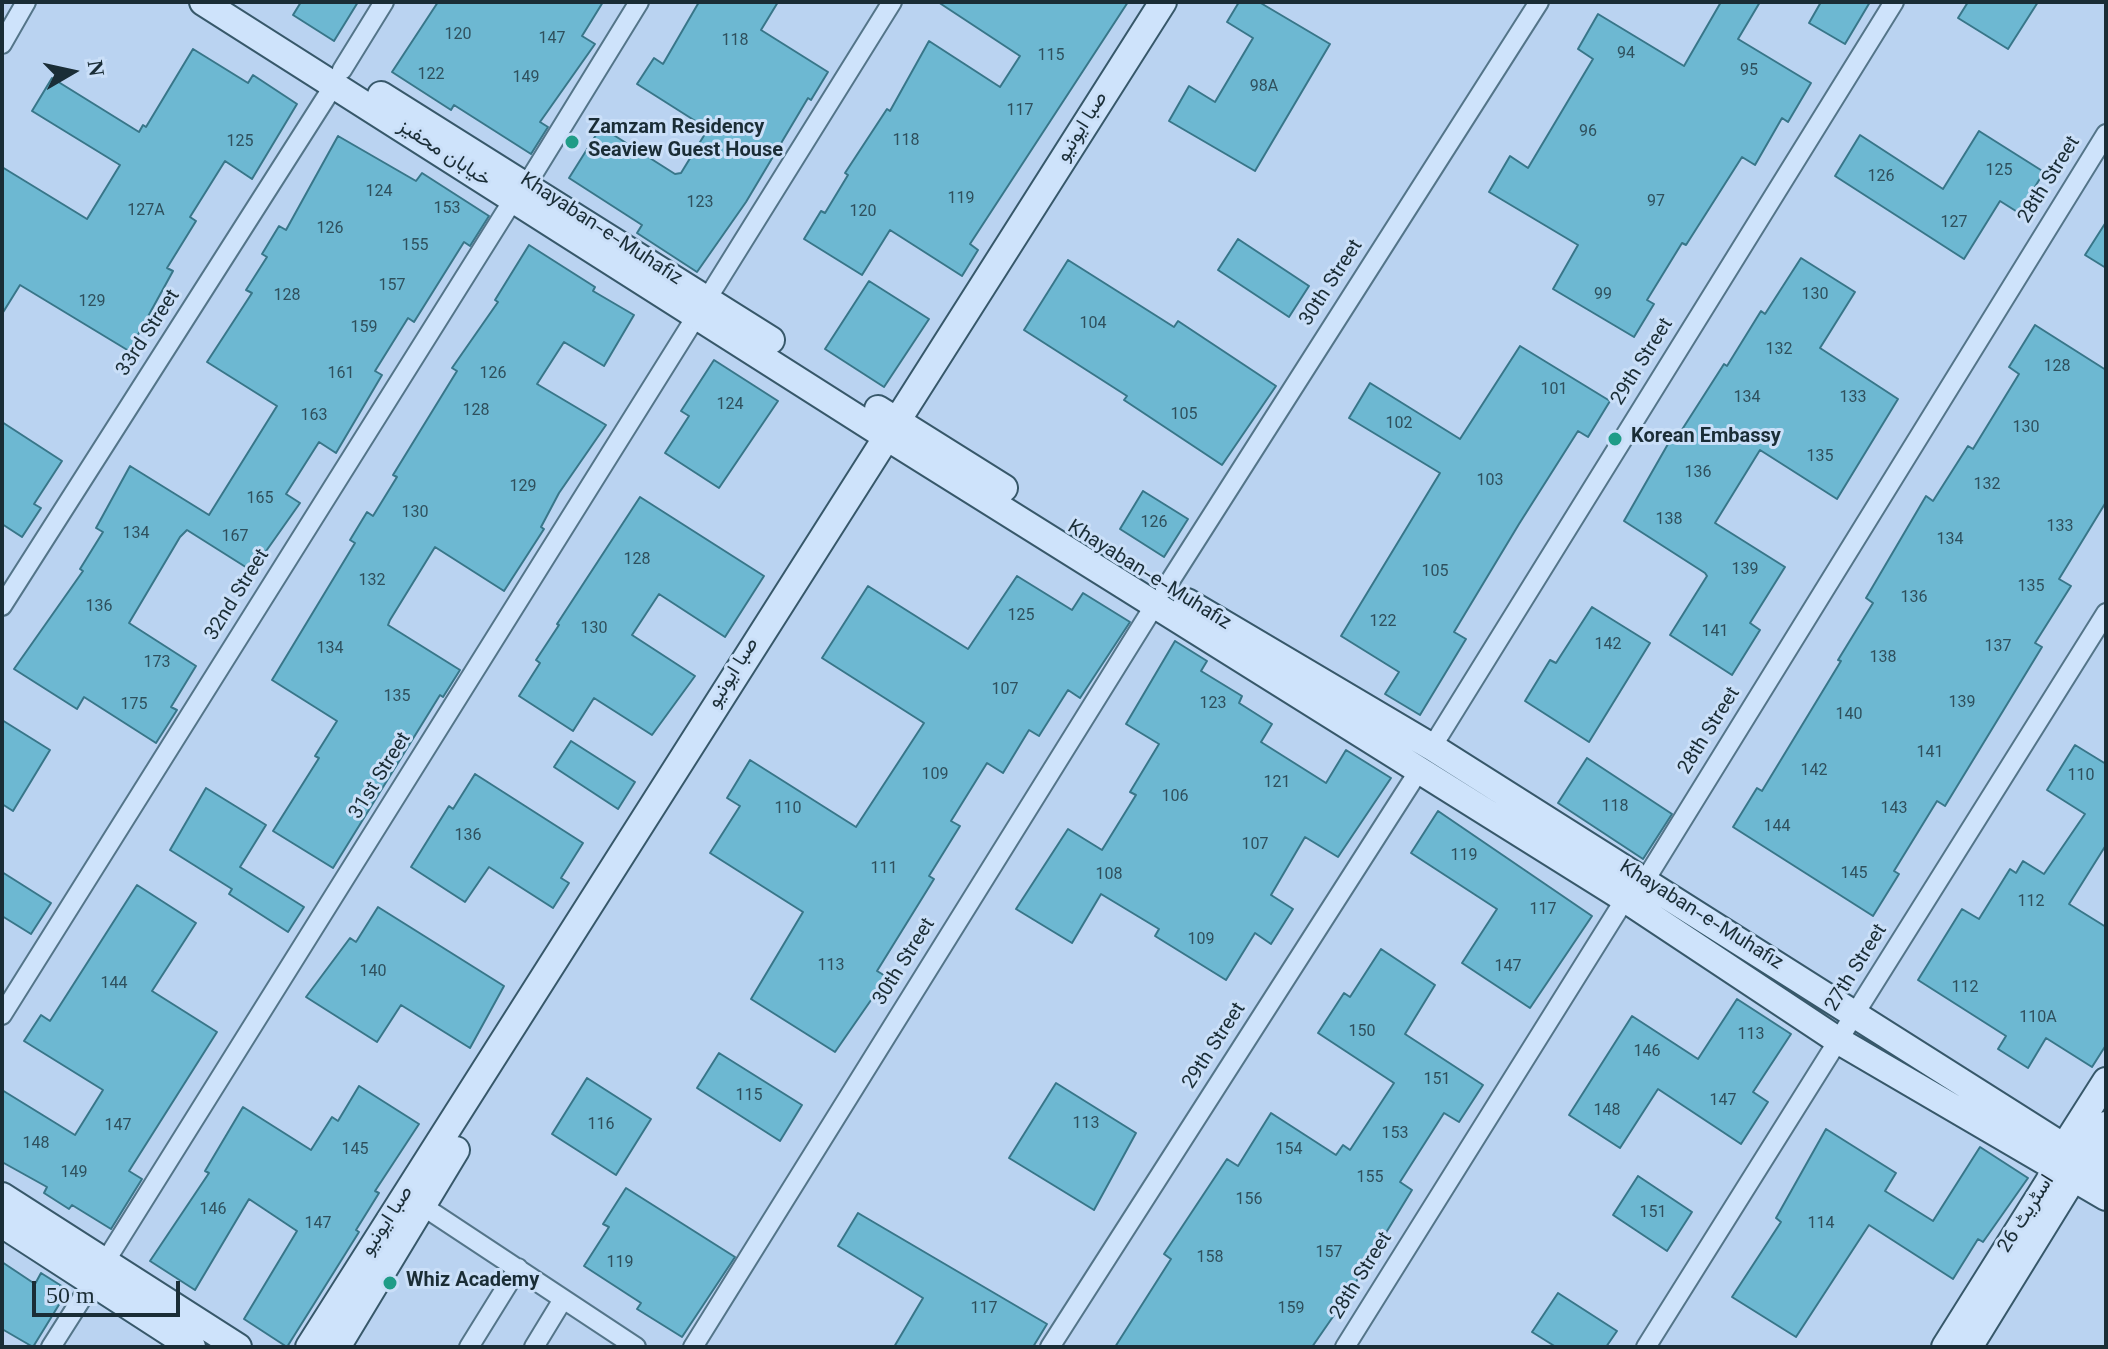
<!DOCTYPE html>
<meta charset="utf-8">
<style>
body{margin:0}
#map{position:relative;width:2108px;height:1349px;overflow:hidden;background:#bad3f1;font-family:Georgia,serif}
canvas{display:block}
.frame{position:absolute;inset:0;border:4px solid #1a2d36;pointer-events:none}
.north{position:absolute;left:32px;top:32px;width:80px;height:80px;-webkit-text-stroke:6px #cadff8;paint-order:stroke;rotate:81deg;font-size:22px;font-weight:700;line-height:32px;text-align:center;color:#1a2d36}
.north::after{content:'';display:block;margin:auto;width:28px;height:36px;background:#1a2d36;clip-path:polygon(50% 0,100% 100%,50% 72%,0 100%)}
.scale{position:absolute;left:32px;top:1281px;width:148px;height:36px;box-sizing:border-box;border:4px solid #1a2d36;border-top:0;padding-left:10px;font-size:24px;line-height:28px;white-space:nowrap;color:#1a2d36;-webkit-text-stroke:6px #cadff8;paint-order:stroke}
</style>
<div id="map">
<canvas width="2108" height="1349"></canvas>
<div class="frame"></div>
<div class="north">N</div>
<div class="scale">50 m</div>
</div>
<script>
const c = document.querySelector('canvas').getContext('2d');
c.lineJoin = 'round';
function fillPath(path, color) {
  c.fillStyle = color;
  c.fill(path, 'evenodd');
}
function toPath(rows) {
  const path = new Path2D();
  for (const r of rows) {
    path.moveTo(r[0], r[1]);
    for (let i = 2; i < r.length; i += 2) path.lineTo(r[i], r[i + 1]);
  }
  return path;
}
function trace(path, color, width, dash) {
  c.strokeStyle = color;
  c.lineWidth = width;
  c.lineCap = dash ? 'butt' : 'round';
  c.setLineDash(dash || []);
  c.stroke(path);
}
function write(font, color, halo, rows, align = 'center') {
  c.font = font + ' Georgia,Vazirmatn,serif';
  c.lineWidth = 6;
  c.setLineDash([]);
  c.textBaseline = 'middle';
  c.strokeStyle = halo;
  c.fillStyle = color;
  for (const [text, x, y, turn = 0] of rows) {
    c.save();
    c.translate(x, y);
    c.rotate((+turn || 0) * Math.PI / 180);
    c.textAlign = isNaN(turn) ? turn : align;
    if (halo) c.strokeText(text, 0, 0);
    c.fillText(text, 0, 0);
    c.restore();
  }
}
const building = toPath([
 [301,2,358,2,334,41,293,15,301,2],
 [438,2,603,2,582,36,595,44,540,122,548,127,531,154,454,105,451,110,392,72,438,2],
 [699,2,778,2,761,30,828,72,811,100,808,98,746,202,697,272,637,233,642,225,569,178,601,127,675,174,681,173,708,129,637,84,654,58,663,64,699,2],
 [938,2,1128,2,970,244,978,250,962,276,890,230,862,275,804,239,821,211,825,213,848,175,845,173,887,109,890,111,929,41,1000,87,1020,56,938,2],
 [1239,2,1259,2,1330,44,1255,171,1169,121,1189,86,1215,102,1253,38,1227,22,1239,2],
 [1721,2,1760,2,1738,39,1811,83,1788,122,1782,118,1755,165,1742,157,1686,245,1682,243,1647,300,1654,304,1634,337,1553,289,1578,245,1489,192,1510,156,1528,168,1593,59,1578,49,1598,14,1684,66,1721,2],
 [1821,2,1870,2,1845,44,1809,23,1821,2],
 [1968,2,2038,2,2008,49,1958,18,1968,2],
 [193,49,248,83,253,75,297,104,252,179,225,161,190,217,196,221,167,268,173,271,129,351,20,285,2,314,2,167,87,219,120,165,32,111,52,78,139,132,143,125,146,127,193,49],
 [1979,131,2044,172,2019,213,2000,201,1964,259,1835,176,1860,135,1943,189,1979,131],
 [338,136,416,181,422,173,489,216,470,246,464,242,414,322,408,318,375,371,382,375,336,453,319,442,286,494,300,503,252,571,187,530,180,537,129,623,196,666,171,707,177,710,156,743,84,697,77,709,14,669,83,571,80,569,103,532,96,528,130,466,209,515,277,406,207,362,252,293,246,290,267,257,262,254,279,226,286,230,338,136],
 [2106,222,2106,268,2085,255,2106,222],
 [1238,239,1309,286,1289,317,1218,270,1238,239],
 [529,245,595,287,593,291,634,315,604,366,564,342,537,384,606,425,559,493,541,527,544,529,504,591,435,547,390,620,388,625,460,670,443,697,440,695,333,868,273,831,319,758,315,756,337,721,272,680,355,543,350,540,367,512,373,516,397,477,393,475,457,371,452,368,498,302,495,300,529,245],
 [1801,258,1855,292,1820,348,1898,399,1837,499,1760,450,1715,523,1785,567,1750,623,1760,630,1732,675,1670,635,1707,576,1705,573,1624,521,1672,437,1676,439,1724,364,1727,366,1761,311,1765,314,1801,258],
 [1068,260,1174,327,1178,321,1276,386,1222,465,1124,400,1127,396,1024,330,1068,260],
 [869,281,929,319,884,387,825,349,869,281],
 [2035,325,2106,370,2106,502,2059,579,2071,586,2035,643,2042,647,1945,806,1937,801,1894,871,1899,874,1873,916,1733,827,1757,788,1762,791,1841,661,1838,660,1873,603,1866,598,1926,496,1933,501,1968,446,1973,449,2019,374,2009,367,2035,325],
 [1520,346,1610,401,1588,437,1578,431,1519,524,1454,632,1466,639,1420,715,1385,694,1399,672,1341,636,1440,473,1349,418,1370,383,1460,439,1520,346],
 [714,360,778,401,719,488,665,453,689,416,681,411,714,360],
 [2,422,62,461,34,504,41,508,22,537,2,524,2,422],
 [1143,491,1188,519,1164,557,1120,529,1143,491],
 [640,497,764,576,725,637,659,594,632,635,695,676,652,735,594,698,573,731,519,696,540,663,536,660,559,625,557,624,640,497],
 [1017,576,1072,610,1083,593,1130,622,1080,698,1068,690,1039,736,1029,730,1003,773,987,763,951,821,960,826,929,876,934,879,877,971,887,977,835,1052,751,999,803,912,710,853,740,806,727,798,750,760,856,827,924,723,822,658,868,586,968,649,1017,576],
 [1592,607,1650,643,1589,742,1525,701,1550,660,1556,663,1592,607],
 [1175,641,1207,661,1201,671,1242,696,1239,703,1272,724,1261,742,1326,783,1346,750,1391,778,1338,857,1305,837,1271,895,1293,909,1271,944,1255,933,1226,980,1155,936,1159,929,1101,894,1072,943,1016,909,1068,829,1102,850,1136,795,1130,792,1159,744,1126,724,1175,641],
 [2,720,50,750,13,811,2,804,2,720],
 [571,741,635,782,618,809,554,767,571,741],
 [2075,745,2106,764,2106,845,2069,904,2106,927,2106,1045,2092,1067,2046,1038,2028,1068,1998,1049,2006,1036,1918,980,1962,909,1979,919,2010,869,2016,873,2023,861,2044,874,2085,814,2047,790,2075,745],
 [1587,758,1672,814,1643,859,1558,803,1587,758],
 [475,774,583,843,561,878,569,883,553,908,489,867,465,902,411,867,449,806,453,809,475,774],
 [206,788,266,825,240,867,304,907,288,932,229,894,232,889,170,850,206,788],
 [1438,811,1592,916,1530,1008,1462,963,1497,909,1411,853,1438,811],
 [2,872,51,903,31,934,2,916,2,872],
 [137,885,196,923,152,991,217,1032,129,1171,142,1179,111,1229,72,1205,69,1209,44,1193,47,1187,2,1162,2,1090,75,1135,103,1090,24,1041,41,1015,50,1021,137,885],
 [378,907,504,986,470,1048,401,1005,377,1042,306,997,350,938,356,942,378,907],
 [1381,949,1435,985,1405,1034,1483,1085,1459,1122,1444,1113,1400,1182,1412,1190,1348,1295,1312,1347,1115,1347,1171,1259,1164,1254,1227,1159,1238,1166,1271,1113,1336,1155,1343,1145,1350,1150,1394,1083,1318,1033,1344,993,1350,997,1381,949],
 [1737,999,1791,1034,1753,1092,1768,1102,1741,1144,1658,1089,1620,1148,1569,1115,1632,1016,1698,1059,1737,999],
 [719,1053,802,1105,780,1141,697,1088,719,1053],
 [587,1078,651,1119,616,1175,552,1134,587,1078],
 [1056,1083,1136,1133,1094,1210,1009,1158,1056,1083],
 [359,1086,419,1124,375,1191,379,1193,356,1230,359,1232,287,1347,244,1319,297,1231,249,1199,195,1290,150,1261,209,1173,205,1171,243,1107,311,1150,332,1117,338,1121,359,1086],
 [1826,1129,1896,1173,1885,1191,1933,1221,1980,1147,2028,1178,1983,1242,1978,1239,1953,1279,1869,1225,1796,1337,1732,1297,1781,1222,1776,1218,1826,1129],
 [1638,1176,1692,1212,1667,1251,1613,1215,1638,1176],
 [626,1188,735,1257,682,1337,637,1309,641,1303,584,1266,609,1227,603,1224,626,1188],
 [858,1213,1047,1324,1033,1347,894,1347,923,1298,838,1246,858,1213],
 [2,1262,35,1284,41,1273,68,1290,33,1347,2,1329,2,1262],
 [1558,1293,1617,1331,1606,1347,1556,1347,1532,1332,1558,1293]
]);
const street = toPath([
 [2,44,26,2],
 [342,70,384,2],
 [527,184,639,2],
 [707,299,892,2],
 [1165,589,1539,2],
 [2,606,334,85],
 [1432,747,1894,2],
 [2,1015,513,200],
 [415,1201,636,1347],
 [105,1262,697,315],
 [51,1347,91,1284],
 [469,1347,518,1268],
 [534,1347,562,1301],
 [693,1347,1156,603],
 [1050,1347,1418,772],
 [1345,1347,1625,899,1644,882,2106,134],
 [1646,1347,2106,613]
]);
const secondary = toPath([
 [203,2,898,444,1625,899,1839,1041,2106,1197],
 [381,95,771,340],
 [878,409,1004,488],
 [1187,602,1432,747,2064,1147,2106,1169],
 [2,1196,238,1347],
 [2,1224,192,1347],
 [309,1347,1163,2],
 [337,1347,456,1150],
 [1945,1347,2058,1167,2064,1147,2106,1081],
 [1969,1347,2106,1125]
]);
const markers = [
 [572,142,8,"#1f9c87"],
 [1615,439,8,"#1f9c87"],
 [390,1283,8,"#1f9c87"]
];
const numberNames = [
 ["120",458,36],
 ["147",552,40],
 ["118",735,42],
 ["94",1626,55],
 ["115",1051,57],
 ["95",1749,72],
 ["122",431,76],
 ["149",526,79],
 ["98A",1264,88],
 ["117",1020,112],
 ["96",1588,133],
 ["118",906,142],
 ["125",240,143],
 ["125",1999,172],
 ["126",1881,178],
 ["124",379,193],
 ["119",961,200],
 ["97",1656,203],
 ["123",700,204],
 ["153",447,210],
 ["127A",146,212],
 ["120",863,213],
 ["127",1954,224],
 ["126",330,230],
 ["155",415,247],
 ["157",392,287],
 ["99",1603,296],
 ["130",1815,296],
 ["128",287,297],
 ["129",92,303],
 ["104",1093,325],
 ["159",364,329],
 ["132",1779,351],
 ["128",2057,368],
 ["161",341,375],
 ["126",493,375],
 ["101",1554,391],
 ["134",1747,399],
 ["133",1853,399],
 ["124",730,406],
 ["128",476,412],
 ["105",1184,416],
 ["163",314,417],
 ["102",1399,425],
 ["130",2026,429],
 ["135",1820,458],
 ["136",1698,474],
 ["103",1490,482],
 ["132",1987,486],
 ["129",523,488],
 ["165",260,500],
 ["130",415,514],
 ["138",1669,521],
 ["126",1154,524],
 ["133",2060,528],
 ["134",136,535],
 ["167",235,538],
 ["134",1950,541],
 ["128",637,561],
 ["139",1745,571],
 ["105",1435,573],
 ["132",372,582],
 ["135",2031,588],
 ["136",1914,599],
 ["136",99,608],
 ["125",1021,617],
 ["122",1383,623],
 ["130",594,630],
 ["141",1715,633],
 ["142",1608,646],
 ["137",1998,648],
 ["134",330,650],
 ["138",1883,659],
 ["173",157,664],
 ["107",1005,691],
 ["135",397,698],
 ["139",1962,704],
 ["123",1213,705],
 ["175",134,706],
 ["140",1849,716],
 ["141",1930,754],
 ["142",1814,772],
 ["109",935,776],
 ["110",2081,777],
 ["121",1277,784],
 ["106",1175,798],
 ["118",1615,808],
 ["110",788,810],
 ["143",1894,810],
 ["144",1777,828],
 ["136",468,837],
 ["107",1255,846],
 ["119",1464,857],
 ["111",884,870],
 ["145",1854,875],
 ["108",1109,876],
 ["112",2031,903],
 ["117",1543,911],
 ["109",1201,941],
 ["113",831,967],
 ["147",1508,968],
 ["140",373,973],
 ["144",114,985],
 ["112",1965,989],
 ["110A",2038,1019],
 ["150",1362,1033],
 ["113",1751,1036],
 ["146",1647,1053],
 ["151",1437,1081],
 ["115",749,1097],
 ["147",1723,1102],
 ["148",1607,1112],
 ["113",1086,1125],
 ["116",601,1126],
 ["147",118,1127],
 ["153",1395,1135],
 ["148",36,1145],
 ["145",355,1151],
 ["154",1289,1151],
 ["149",74,1174],
 ["155",1370,1179],
 ["156",1249,1201],
 ["146",213,1211],
 ["151",1653,1214],
 ["147",318,1225],
 ["114",1821,1225],
 ["157",1329,1254],
 ["158",1210,1259],
 ["119",620,1264],
 ["117",984,1310],
 ["159",1291,1310]
];
const streetNames = [
 ["صبا ایونیو",1084,128,-58],
 ["خیابان محفیز",443,155,33],
 ["28th Street",2051,181,-58],
 ["Khayaban-e-Muhafiz",600,231,33],
 ["30th Street",1333,284,-57],
 ["33rd Street",150,334,-57],
 ["29th Street",1644,363,-58],
 ["Khayaban-e-Muhafiz",1148,577,32],
 ["32nd Street",239,596,-58],
 ["صبا ایونیو",735,674,-58],
 ["28th Street",1711,732,-58],
 ["31st Street",382,777,-58],
 ["Khayaban-e-Muhafiz",1700,917,32],
 ["30th Street",906,963,-58],
 ["27th Street",1858,969,-58],
 ["29th Street",1216,1047,-57],
 ["اسٹریٹ 26",2028,1215,-58],
 ["صبا ایونیو",389,1222,-57],
 ["28th Street",1363,1277,-58]
];
const poiNames = [
 ["Zamzam Residency",588,130],
 ["Seaview Guest House",588,153],
 ["Korean Embassy",1631,439],
 ["Whiz Academy",406,1283]
];
fillPath(building, '#6db8d2');
trace(building, '#387689', 2);
trace(street, '#547589', 22);
trace(secondary, '#37586a', 30);
trace(street, '#cee3fb', 18);
trace(secondary, '#cee3fb', 26);
for (const [x, y, r, color] of markers) {
  const dot = new Path2D();
  dot.arc(x, y, r, 0, 2 * Math.PI);
  c.fillStyle = color;
  c.fill(dot);
  trace(dot, '#cadff8', 3);
}
write('16px', '#2f505d', null, numberNames);
write('20px', '#1a2d36', '#cadff8', streetNames);
write('bold 20px', '#1a2d36', '#cadff8', poiNames, 'left');
</script>
